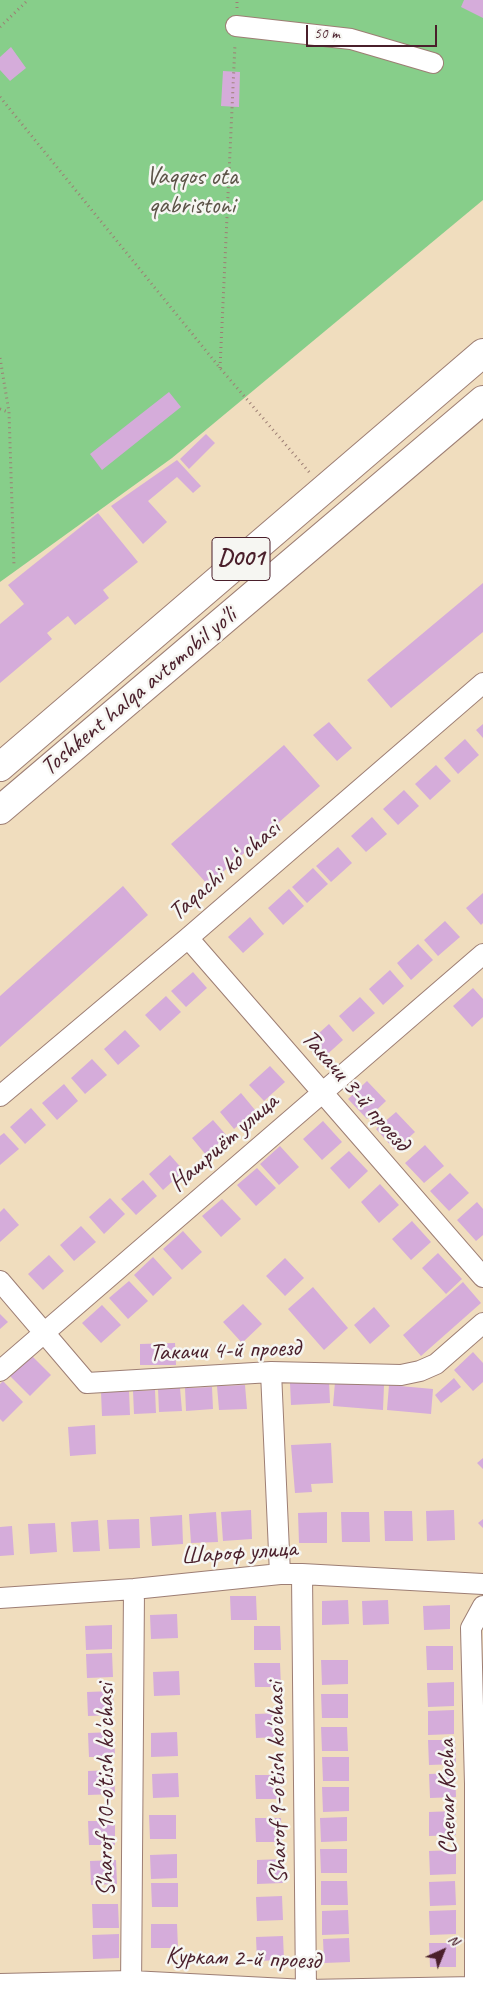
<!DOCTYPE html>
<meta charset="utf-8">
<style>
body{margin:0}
#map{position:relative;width:483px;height:1991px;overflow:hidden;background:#f0ddbe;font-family:Caveat,sans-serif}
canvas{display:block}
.north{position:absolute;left:418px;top:1926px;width:50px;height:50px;-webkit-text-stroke:4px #f6f6f2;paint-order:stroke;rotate:44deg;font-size:14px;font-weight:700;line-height:20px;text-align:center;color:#4a1f2b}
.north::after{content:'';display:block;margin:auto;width:18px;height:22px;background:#4a1f2b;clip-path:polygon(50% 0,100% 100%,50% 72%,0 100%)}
.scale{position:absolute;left:306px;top:25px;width:131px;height:22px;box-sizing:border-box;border:2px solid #4a1f2b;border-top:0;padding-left:6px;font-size:15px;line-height:18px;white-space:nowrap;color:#4a1f2b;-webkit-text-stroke:4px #f6f6f2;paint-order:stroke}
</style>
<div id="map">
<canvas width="483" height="1991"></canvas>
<div class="north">N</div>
<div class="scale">50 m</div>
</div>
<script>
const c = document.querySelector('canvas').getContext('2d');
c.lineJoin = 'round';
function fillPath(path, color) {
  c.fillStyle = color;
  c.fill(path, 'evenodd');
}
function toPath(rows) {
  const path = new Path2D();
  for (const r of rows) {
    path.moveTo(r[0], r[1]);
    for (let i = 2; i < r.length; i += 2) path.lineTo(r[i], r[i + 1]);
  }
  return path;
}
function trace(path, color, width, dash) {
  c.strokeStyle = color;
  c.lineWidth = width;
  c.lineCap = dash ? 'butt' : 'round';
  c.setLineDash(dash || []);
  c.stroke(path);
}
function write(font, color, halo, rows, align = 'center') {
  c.font = font + ' Caveat,sans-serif';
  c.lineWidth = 5;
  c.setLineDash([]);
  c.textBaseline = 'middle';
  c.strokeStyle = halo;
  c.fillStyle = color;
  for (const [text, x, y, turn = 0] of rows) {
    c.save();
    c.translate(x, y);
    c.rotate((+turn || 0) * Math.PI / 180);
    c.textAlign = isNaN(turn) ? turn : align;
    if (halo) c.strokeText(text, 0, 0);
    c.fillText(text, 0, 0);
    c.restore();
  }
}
const green = toPath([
 [0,0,483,0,483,200,172,458,0,582]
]);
const building = toPath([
 [464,0,483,0,483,18,461,7],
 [11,47,26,68,10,81,0,70,0,57],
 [223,71,240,72,239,107,221,106],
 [169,392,181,407,102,470,90,454],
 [206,434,215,443,189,469,180,459],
 [177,460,201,486,193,493,177,477,148,501,167,522,143,544,111,506],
 [98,513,138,562,103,590,109,598,75,625,68,616,47,633,52,639,0,683,0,624,24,604,8,585],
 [483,583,483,632,391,708,367,680],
 [329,722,352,748,337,761,313,735],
 [483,724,483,738,476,730],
 [465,739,479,755,458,774,444,758],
 [284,745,320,786,208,885,171,844],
 [436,765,451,781,430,800,415,784],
 [404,790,419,806,398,825,383,809],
 [372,817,387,834,366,852,351,836],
 [338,847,352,863,331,882,316,866],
 [313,868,328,884,307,903,292,887],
 [123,886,148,915,0,1047,0,996],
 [289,889,304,906,283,925,268,908],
 [483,893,483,923,481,925,466,908],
 [250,917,264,934,243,953,228,937],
 [445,921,460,937,438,956,424,940],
 [418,944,433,960,411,980,397,963],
 [390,970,404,986,383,1005,369,989],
 [193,972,207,988,186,1007,171,991],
 [473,988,483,999,483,1017,472,1027,453,1006],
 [166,996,181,1012,160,1031,145,1015],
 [360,997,375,1013,353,1032,339,1016],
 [329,1024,343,1040,322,1059,308,1043],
 [125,1030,140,1046,118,1065,104,1049],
 [92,1059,107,1075,85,1094,71,1078],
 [270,1066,285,1082,264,1101,249,1085],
 [367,1081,386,1101,367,1119,348,1099],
 [64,1084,78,1101,57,1120,42,1103],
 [241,1093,255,1110,234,1129,220,1112],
 [31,1108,46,1125,25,1144,10,1127],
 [396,1112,415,1132,395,1150,376,1129],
 [213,1120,227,1136,206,1155,192,1138],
 [323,1121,342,1142,322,1160,303,1139],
 [4,1133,19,1149,0,1165,0,1136],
 [425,1145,444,1166,424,1183,405,1163],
 [280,1146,299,1167,279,1185,260,1164],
 [349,1151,368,1171,349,1189,330,1168],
 [170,1155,184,1171,163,1190,149,1174],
 [257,1168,276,1188,256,1206,237,1185],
 [450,1173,469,1193,449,1211,430,1191],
 [143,1180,157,1196,136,1215,121,1199],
 [380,1184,399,1205,379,1223,361,1202],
 [110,1198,125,1214,104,1234,89,1217],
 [222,1199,241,1219,221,1237,202,1216],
 [477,1202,483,1209,483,1235,476,1241,457,1220],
 [4,1208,19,1225,0,1242,0,1212],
 [412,1221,431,1242,411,1260,392,1239],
 [81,1226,96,1242,74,1261,60,1245],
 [183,1231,202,1252,182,1270,163,1249],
 [438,1253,462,1279,446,1294,422,1268],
 [49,1255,64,1271,43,1290,28,1274],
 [153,1257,172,1278,153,1296,134,1275],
 [285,1258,304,1278,285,1296,266,1276],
 [129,1281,148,1301,128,1319,109,1298],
 [463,1282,481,1303,421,1356,403,1335],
 [313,1287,348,1328,324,1350,288,1309],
 [243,1304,262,1324,242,1343,223,1322],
 [102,1305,121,1325,101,1343,82,1323],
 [374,1307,390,1326,370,1344,354,1325],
 [0,1314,8,1322,0,1329],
 [175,1343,176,1365,140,1365,140,1344],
 [473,1352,483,1363,483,1382,473,1391,454,1370],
 [30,1354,51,1375,30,1396,9,1375],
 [454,1378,461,1387,441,1403,435,1395],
 [3,1381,23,1402,3,1422,0,1419,0,1384],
 [329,1381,330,1403,291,1405,290,1383],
 [335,1382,384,1385,383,1410,333,1406],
 [245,1385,247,1409,219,1410,217,1386],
 [389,1385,433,1389,431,1414,387,1410],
 [212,1387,213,1409,186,1411,185,1388],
 [180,1388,182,1411,159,1412,158,1389],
 [155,1390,156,1413,134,1414,133,1391],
 [129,1391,130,1415,102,1416,101,1392],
 [95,1425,96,1454,70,1456,68,1427],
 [331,1443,333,1483,311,1484,312,1492,295,1493,291,1445],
 [483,1458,483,1469,477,1463],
 [251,1510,252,1539,223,1541,221,1512],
 [454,1510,455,1540,427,1541,426,1511],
 [384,1511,412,1511,413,1541,385,1541],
 [216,1512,218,1542,191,1543,189,1514],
 [327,1512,327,1543,299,1543,298,1513],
 [341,1512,369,1512,370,1542,342,1542],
 [182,1515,183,1544,152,1546,150,1517],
 [139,1519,140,1548,109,1549,107,1520],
 [483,1519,483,1528,478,1523],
 [98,1520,100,1551,73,1552,71,1522],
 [55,1523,57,1552,30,1554,28,1524],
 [12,1526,14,1555,0,1556,0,1527],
 [230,1596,256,1596,257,1620,231,1620],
 [348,1600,349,1624,322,1625,322,1601],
 [388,1600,389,1624,363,1625,362,1601],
 [450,1605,450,1629,424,1630,423,1606],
 [177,1614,178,1638,151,1639,150,1615],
 [112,1625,112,1649,86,1650,85,1626],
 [254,1626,280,1626,281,1650,254,1650],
 [426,1646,453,1646,453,1670,427,1670],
 [112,1653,113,1677,87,1678,86,1654],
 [321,1660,348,1660,348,1684,322,1685],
 [254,1663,280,1663,281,1687,255,1687],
 [179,1671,180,1695,154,1696,153,1672],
 [454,1682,454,1706,428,1707,427,1683],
 [113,1691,114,1715,88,1716,87,1692],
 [321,1694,348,1694,348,1718,322,1718],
 [454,1710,454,1734,428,1735,428,1711],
 [281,1713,282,1737,256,1738,255,1714],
 [321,1727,347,1727,348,1751,322,1751],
 [114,1732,115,1757,89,1757,88,1733],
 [177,1732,178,1756,151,1757,151,1733],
 [428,1740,455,1740,456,1764,429,1765],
 [322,1757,349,1757,349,1781,323,1781],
 [114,1770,115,1794,88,1795,88,1771],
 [178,1773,179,1797,153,1798,152,1774],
 [455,1773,456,1797,430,1798,429,1774],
 [255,1775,281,1775,282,1799,256,1799],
 [322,1787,349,1787,349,1811,323,1812],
 [455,1811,456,1835,429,1836,429,1812],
 [149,1815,176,1815,176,1839,150,1839],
 [347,1817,347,1841,321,1842,320,1818],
 [255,1818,281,1818,282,1842,256,1842],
 [88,1821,115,1821,115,1845,89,1845],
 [320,1849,347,1849,347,1873,321,1873],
 [456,1850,456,1874,430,1875,429,1851],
 [177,1854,177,1878,151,1879,150,1855],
 [283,1859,283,1883,257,1884,257,1860],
 [116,1860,117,1884,91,1885,90,1861],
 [321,1881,347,1881,348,1905,321,1905],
 [455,1881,456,1905,430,1906,429,1882],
 [151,1883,178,1883,178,1907,152,1907],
 [282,1896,283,1920,257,1921,256,1897],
 [92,1904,118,1904,119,1928,93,1928],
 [348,1910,349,1934,322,1935,322,1911],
 [456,1910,456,1934,430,1935,429,1911],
 [151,1924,177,1924,178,1948,151,1948],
 [119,1934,119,1958,93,1959,92,1935],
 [283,1936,284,1960,257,1961,256,1937],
 [349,1938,350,1962,324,1963,323,1939],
 [429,1943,456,1943,456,1967,430,1967]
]);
const path = toPath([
 [237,8,237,0],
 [0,27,28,0],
 [0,97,220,368,310,473],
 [0,358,9,412,14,567],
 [220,368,235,44],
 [0,409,8,412]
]);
const minor = toPath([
 [236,26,351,39,433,63],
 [188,938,483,1277],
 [0,1096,188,938,483,683],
 [0,1281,87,1383,271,1372,401,1375,420,1371,436,1364,483,1323],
 [0,1371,483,954],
 [271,1372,280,1574],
 [302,1574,306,1991],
 [0,1598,134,1589,280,1574,302,1574,483,1584],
 [0,1984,131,1981,306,1990,475,1987,483,1990],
 [131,1991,134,1589],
 [475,1991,475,1784,471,1628,483,1606]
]);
const highway = toPath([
 [0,767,483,353],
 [0,810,483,400]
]);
const shields = [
 [241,559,58]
];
const shieldNames = [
 ["D001",241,559]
];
const parkNames = [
 ["Vaqqos ota",192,177],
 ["qabristoni",192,206]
];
const streetNames = [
 ["Toshkent halqa avtomobil yo'li",139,692,-40],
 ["Taqachi koʻchasi",225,871,-41],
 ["Такачи 3-й проезд",355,1091,49],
 ["Нашриёт улица",224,1143,-41],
 ["Такачи 4-й проезд",225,1351,-2],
 ["Шароф улица",239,1553,-4],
 ["Sharof 9-o'tish ko'chasi",278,1783,-91],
 ["Sharof 10-o'tish ko'chasi",106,1790,-90],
 ["Chevar Kocha",448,1797,-91],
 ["Куркам 2-й проезд",243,1959,2]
];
fillPath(green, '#87ce8a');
fillPath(building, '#d5acda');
trace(minor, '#9d7e74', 22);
trace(highway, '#9d7e74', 30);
trace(path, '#9d7e74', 3, [1, 4]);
trace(minor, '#fff', 20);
trace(highway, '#fff', 28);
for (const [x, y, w] of shields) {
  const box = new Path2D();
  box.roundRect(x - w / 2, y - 21.5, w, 43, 4);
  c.fillStyle = '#f6f6f2';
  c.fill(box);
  trace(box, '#4a1f2b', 1);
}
write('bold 24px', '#4a1f2b', null, shieldNames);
write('25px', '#5c5448', '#f6f6f2', parkNames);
write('25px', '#4a1f2b', '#f6f6f2', streetNames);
</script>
